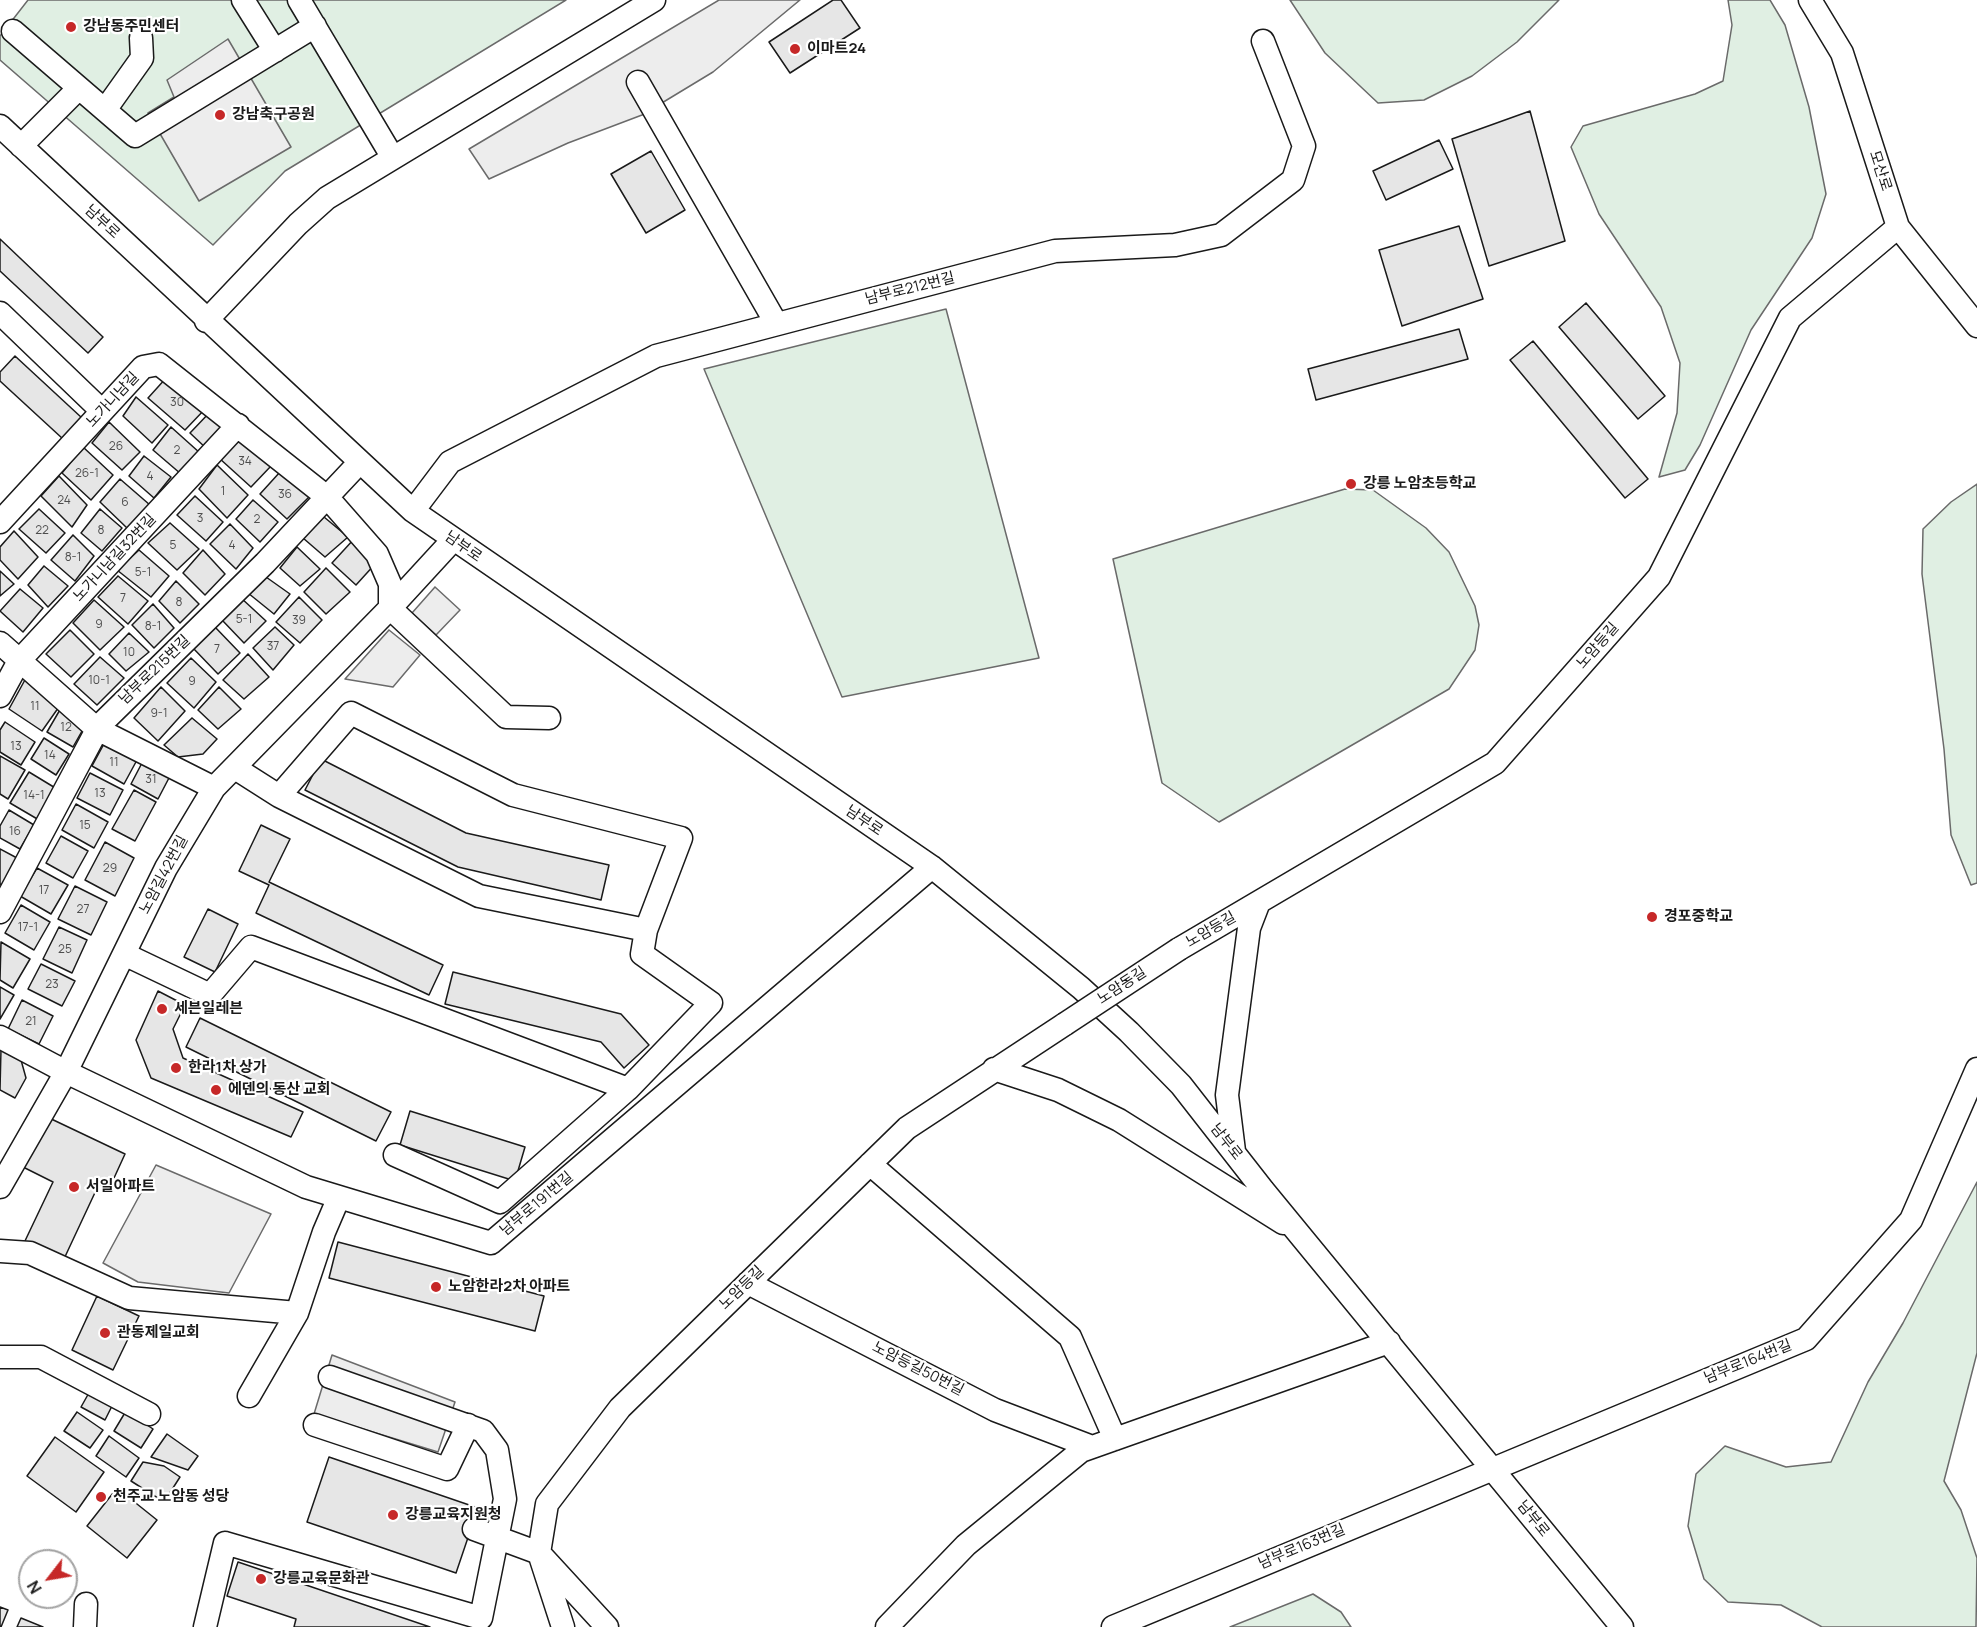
<!DOCTYPE html>
<meta charset="utf-8">
<style>
body{margin:0}
#map{position:relative;width:1977px;height:1627px;overflow:hidden;background:#fff;font-family:Manrope,sans-serif}
canvas{display:block}
.north{position:absolute;left:18px;top:1549px;width:60px;height:60px;box-sizing:border-box;background:#fff;border:2px solid #a3a3a3;border-radius:50%;rotate:239deg;font-size:16px;font-weight:700;line-height:24px;text-align:center;color:#1a1a1a}
.north::after{content:'';display:block;margin:auto;width:21px;height:27px;background:#c62828;clip-path:polygon(50% 0,100% 100%,50% 72%,0 100%)}
</style>
<div id="map">
<canvas width="1977" height="1627"></canvas>
<div class="north">N</div>
</div>
<script>
const c = document.querySelector('canvas').getContext('2d');
c.lineJoin = 'round';
function fillPath(path, color) {
  c.fillStyle = color;
  c.fill(path, 'evenodd');
}
function toPath(rows) {
  const path = new Path2D();
  for (const r of rows) {
    path.moveTo(r[0], r[1]);
    for (let i = 2; i < r.length; i += 2) path.lineTo(r[i], r[i + 1]);
  }
  return path;
}
function trace(path, color, width, dash) {
  c.strokeStyle = color;
  c.lineWidth = width;
  c.lineCap = dash ? 'butt' : 'round';
  c.setLineDash(dash || []);
  c.stroke(path);
}
function write(font, color, halo, rows, align = 'center') {
  c.font = font + ' Manrope,"Noto Sans KR",sans-serif';
  c.lineWidth = 4.5;
  c.setLineDash([]);
  c.textBaseline = 'middle';
  c.strokeStyle = halo;
  c.fillStyle = color;
  for (const [text, x, y, turn = 0] of rows) {
    c.save();
    c.translate(x, y);
    c.rotate((+turn || 0) * Math.PI / 180);
    c.textAlign = isNaN(turn) ? turn : align;
    if (halo) c.strokeText(text, 0, 0);
    c.fillText(text, 0, 0);
    c.restore();
  }
}
const green = toPath([
 [28,0,566,0,285,171,213,245,0,60,0,36,28,0],
 [1290,0,1559,0,1517,42,1472,76,1424,100,1378,103,1325,53,1290,0],
 [1728,0,1770,0,1785,25,1809,107,1826,194,1812,238,1751,330,1700,445,1685,470,1659,477,1677,413,1680,363,1661,307,1599,214,1571,147,1583,126,1695,94,1723,81,1732,25,1728,0],
 [946,309,1039,658,842,697,704,369,946,309],
 [1977,484,1977,883,1971,885,1951,835,1944,749,1922,574,1923,529,1951,502,1977,484],
 [1345,489,1373,490,1426,528,1449,552,1475,606,1479,625,1475,650,1449,689,1219,822,1162,783,1113,559,1345,489],
 [1977,1182,1977,1353,1944,1481,1961,1510,1977,1558,1976,1627,1822,1627,1781,1605,1728,1602,1704,1579,1688,1526,1696,1474,1725,1446,1786,1467,1831,1462,1868,1382,1903,1323,1977,1182],
 [1313,1594,1341,1612,1351,1627,1230,1627,1313,1594]
]);
const parking = toPath([
 [719,0,800,0,713,72,642,115,568,143,489,179,469,149,719,0],
 [228,39,291,147,199,201,148,113,174,97,167,80,228,39],
 [435,587,460,610,436,635,412,613,435,587],
 [389,630,420,655,393,687,345,679,389,630],
 [156,1165,271,1214,229,1293,138,1282,103,1263,156,1165],
 [332,1355,455,1402,438,1452,314,1414,332,1355]
]);
const building = toPath([
 [833,0,841,0,860,28,790,73,769,42,833,0],
 [1530,111,1565,241,1489,266,1452,139,1530,111],
 [1439,140,1453,169,1386,200,1373,171,1439,140],
 [651,151,685,210,646,233,611,174,651,151],
 [1459,226,1483,299,1402,326,1379,250,1459,226],
 [0,239,103,337,88,353,0,271,0,239],
 [1586,303,1665,396,1638,419,1559,327,1586,303],
 [1459,329,1468,359,1316,400,1308,369,1459,329],
 [1533,341,1648,479,1625,498,1510,360,1533,341],
 [15,356,82,418,63,439,0,381,0,372,15,356],
 [167,377,206,408,185,430,148,398,167,377],
 [136,397,168,425,152,443,123,416,136,397],
 [211,411,225,433,208,450,190,433,211,411],
 [109,422,140,452,122,470,92,443,109,422],
 [171,427,200,453,181,474,153,450,171,427],
 [240,436,271,466,251,487,219,458,240,436],
 [83,447,113,475,91,500,62,473,83,447],
 [144,456,171,477,154,498,129,476,144,456],
 [217,465,248,495,227,518,199,489,217,465],
 [280,472,310,496,287,519,260,494,280,472],
 [59,476,87,505,72,527,41,496,59,476],
 [120,479,150,505,127,528,100,502,120,479],
 [195,496,223,522,206,541,177,515,195,496],
 [253,500,278,522,260,542,236,519,253,500],
 [39,509,65,533,46,553,19,529,39,509],
 [100,509,122,528,102,551,81,533,100,509],
 [324,517,348,537,325,557,303,538,324,517],
 [170,523,199,549,177,570,148,543,170,523],
 [230,524,253,548,236,569,210,544,230,524],
 [14,531,38,557,18,579,0,560,0,547,14,531],
 [73,535,94,556,75,581,51,560,73,535],
 [354,539,376,563,356,585,332,563,354,539],
 [297,547,320,569,300,586,280,568,297,547],
 [139,550,169,576,151,597,117,570,139,550],
 [203,550,225,574,205,595,183,573,203,550],
 [44,566,68,586,48,607,28,585,44,566],
 [326,568,350,592,326,614,304,592,326,568],
 [0,571,14,584,0,596,0,571],
 [118,576,148,601,128,624,98,597,118,576],
 [266,577,290,594,274,614,248,593,266,577],
 [176,581,199,604,180,623,159,601,176,581],
 [20,589,43,608,23,632,0,611,20,589],
 [240,597,266,621,244,643,222,620,240,597],
 [299,597,322,620,300,643,276,622,299,597],
 [94,600,124,627,100,650,73,623,94,600],
 [153,604,174,628,154,648,132,625,153,604],
 [214,626,240,653,218,674,193,648,214,626],
 [275,627,294,645,273,670,253,648,275,627],
 [70,630,94,654,71,677,46,654,70,630],
 [129,633,149,652,126,671,109,654,129,633],
 [248,654,269,677,244,699,223,680,248,654],
 [100,657,124,678,97,705,74,684,100,657],
 [191,658,216,682,194,708,167,683,191,658],
 [26,678,61,704,42,731,9,709,26,678],
 [161,687,185,711,158,741,134,718,161,687],
 [219,687,241,709,218,729,198,710,219,687],
 [61,708,86,724,73,747,47,732,61,708],
 [192,718,217,739,203,754,178,757,164,745,192,718],
 [5,722,35,742,21,765,0,752,0,730,5,722],
 [44,738,69,754,56,775,31,759,44,738],
 [105,742,137,760,124,784,92,766,105,742],
 [0,756,25,770,8,799,0,794,0,756],
 [321,759,466,833,609,865,601,900,458,867,305,790,321,759],
 [143,761,170,776,158,799,131,784,143,761],
 [29,772,57,789,39,820,10,803,29,772],
 [90,773,123,790,110,815,77,798,90,773],
 [134,790,156,802,135,841,112,829,134,790],
 [76,804,108,822,94,848,62,830,76,804],
 [9,810,34,825,20,849,0,838,0,826,9,810],
 [261,825,290,839,269,882,443,965,429,995,256,913,269,885,239,871,261,825],
 [61,836,88,851,73,878,46,863,61,836],
 [105,842,134,858,115,896,85,880,105,842],
 [0,849,17,858,2,885,0,884,0,849],
 [37,868,68,885,51,914,20,896,37,868],
 [75,886,107,902,91,935,58,919,75,886],
 [21,905,50,922,34,950,5,933,21,905],
 [208,909,238,924,215,972,184,957,208,909],
 [59,927,87,940,72,973,43,959,59,927],
 [1,942,30,959,13,988,0,980,1,942],
 [41,964,75,981,62,1006,28,989,41,964],
 [453,972,621,1014,649,1045,624,1068,601,1042,445,1004,453,972],
 [0,987,14,995,0,1019,0,987],
 [158,991,185,1005,173,1029,183,1058,303,1112,291,1137,151,1078,136,1040,158,991],
 [22,1000,53,1016,39,1044,8,1029,22,1000],
 [200,1018,391,1112,376,1141,186,1047,200,1018],
 [1,1049,21,1060,26,1078,15,1098,0,1090,1,1049],
 [410,1111,525,1147,515,1181,400,1145,410,1111],
 [45,1116,125,1154,109,1189,99,1184,63,1261,24,1243,53,1182,21,1166,45,1116],
 [338,1242,544,1296,535,1331,329,1278,338,1242],
 [97,1296,139,1316,113,1370,72,1350,97,1296],
 [90,1391,113,1404,105,1420,81,1407,90,1391],
 [126,1411,153,1429,141,1448,114,1431,126,1411],
 [77,1412,103,1430,90,1448,64,1431,77,1412],
 [167,1434,198,1456,188,1470,151,1457,167,1434],
 [109,1436,139,1458,126,1477,96,1456,109,1436],
 [55,1437,104,1472,76,1512,27,1476,55,1437],
 [329,1457,478,1508,456,1573,307,1522,329,1457],
 [143,1462,164,1466,180,1477,164,1502,131,1481,143,1462],
 [117,1488,157,1520,127,1558,87,1526,117,1488],
 [238,1562,430,1627,294,1627,296,1619,227,1596,238,1562],
 [0,1607,8,1610,1,1627,0,1627,0,1607],
 [21,1618,43,1627,17,1627,21,1618]
]);
const minor = toPath([
 [243,0,275,51],
 [299,0,393,158],
 [1810,0,1842,53,1898,227,1977,326],
 [13,31,135,136,315,26],
 [638,82,776,323],
 [105,110,142,58,141,38],
 [0,126,413,511,932,867,1081,988,1129,1032,1181,1085,1263,1190,1622,1627],
 [21,146,79,88],
 [0,313,102,411],
 [206,321,298,224,327,198,654,0],
 [413,511,450,462,656,356,1055,251,1175,245,1221,235,1293,180,1304,146,1263,41],
 [0,522,143,367,159,364,327,497,377,554,390,584,390,608,506,717,549,718],
 [0,643,97,729,214,788],
 [0,696,19,661,238,425],
 [235,768,279,796,479,896,646,930,681,838,513,795,351,713,279,796],
 [0,912,99,726,265,563,359,463],
 [1179,949,1495,763,1659,577,1790,318,1898,227],
 [124,954,210,995,251,947,628,1089,711,1003,642,954,646,930],
 [0,1037,66,1072,306,1187,491,1243,932,867],
 [994,1069,1058,1090,1119,1120,1283,1223],
 [1234,1151,1227,1095,1249,928,1259,902],
 [395,1155,500,1202,628,1089],
 [870,1164,1070,1337,1115,1439],
 [0,1187,66,1072,166,868,214,788,395,603,452,541],
 [0,1251,30,1253,129,1298,297,1313],
 [748,1283,995,1410,1092,1447],
 [0,1357,41,1357,149,1414],
 [249,1396,297,1313,324,1232,339,1197],
 [315,1425,447,1469,468,1425],
 [474,1529,539,1553,607,1627],
 [85,1627,86,1604],
 [205,1627,225,1543,481,1618,505,1499,497,1450,483,1431,330,1377],
 [563,1627,539,1553,547,1504,620,1408,907,1128,1065,1024],
 [887,1627,966,1545,1081,1451,1389,1342],
 [1113,1627,1806,1339,1911,1220,1977,1069]
]);
const minorBridge = toPath([
 [1065,1024,1179,949]
]);
const markers = [
 [71,27,6,"#c62828"],
 [795,49,6,"#c62828"],
 [220,115,6,"#c62828"],
 [1351,484,6,"#c62828"],
 [1652,917,6,"#c62828"],
 [162,1009,6,"#c62828"],
 [176,1068,6,"#c62828"],
 [216,1090,6,"#c62828"],
 [74,1187,6,"#c62828"],
 [436,1287,6,"#c62828"],
 [105,1333,6,"#c62828"],
 [101,1497,6,"#c62828"],
 [393,1515,6,"#c62828"],
 [261,1579,6,"#c62828"]
];
const numberNames = [
 ["30",177,403],
 ["26",116,447],
 ["2",177,451],
 ["34",245,462],
 ["26-1",87,474],
 ["4",150,477],
 ["1",223,492],
 ["36",285,495],
 ["24",64,501],
 ["6",125,503],
 ["3",200,519],
 ["2",257,520],
 ["22",42,531],
 ["8",101,531],
 ["5",173,546],
 ["4",232,546],
 ["8-1",73,558],
 ["5-1",143,573],
 ["7",123,599],
 ["8",179,603],
 ["5-1",244,620],
 ["39",299,621],
 ["9",99,625],
 ["8-1",153,627],
 ["37",273,647],
 ["7",217,650],
 ["10",129,653],
 ["10-1",99,681],
 ["9",192,682],
 ["11",35,707],
 ["9-1",159,714],
 ["12",66,728],
 ["13",16,747],
 ["14",50,756],
 ["11",114,763],
 ["31",151,780],
 ["13",100,794],
 ["14-1",34,796],
 ["15",85,826],
 ["16",15,832],
 ["29",110,869],
 ["17",44,891],
 ["27",83,910],
 ["17-1",28,928],
 ["25",65,950],
 ["23",52,985],
 ["21",31,1022]
];
const poiNames = [
 ["강남동주민센터",83,27],
 ["이마트24",807,49],
 ["강남축구공원",232,115],
 ["강릉 노암초등학교",1363,484],
 ["경포중학교",1664,917],
 ["세븐일레븐",174,1009],
 ["한라1차 상가",188,1068],
 ["에덴의 동산 교회",228,1090],
 ["서일아파트",86,1187],
 ["노암한라2차 아파트",448,1287],
 ["관동제일교회",117,1333],
 ["천주교 노암동 성당",113,1497],
 ["강릉교육지원청",405,1515],
 ["강릉교육문화관",273,1579]
];
const streetNames = [
 ["모산로",1880,171,72],
 ["남부로",102,222,43],
 ["남부로212번길",910,289,-14],
 ["노가니남길",113,400,-47],
 ["남부로",463,547,35],
 ["노가니남길32번길",115,558,-47],
 ["노암등길",1598,646,-49],
 ["남부로215번길",155,670,-44],
 ["남부로",864,821,34],
 ["노암길42번길",164,875,-62],
 ["노암등길",1211,930,-30],
 ["노암동길",1122,986,-33],
 ["남부로",1226,1142,52],
 ["남부로191번길",537,1204,-40],
 ["노암등길",742,1288,-44],
 ["남부로164번길",1748,1362,-22],
 ["노암등길50번길",918,1369,27],
 ["남부로",1533,1519,51],
 ["남부로163번길",1302,1547,-23]
];
fillPath(green, '#e0efe3');
trace(green, '#6a6a6a', 1.5);
fillPath(parking, '#ededed');
trace(parking, '#6a6a6a', 1.5);
fillPath(building, '#e6e6e6');
trace(building, '#1a1a1a', 1.5);
trace(minor, '#1a1a1a', 25);
trace(minor, '#fff', 22);
trace(minorBridge, '#1a1a1a', 25, []);
trace(minorBridge, '#fff', 22);
for (const [x, y, r, color] of markers) {
  const dot = new Path2D();
  dot.arc(x, y, r, 0, 2 * Math.PI);
  c.fillStyle = color;
  c.fill(dot);
  trace(dot, '#fff', 2);
}
write('12px', '#4d4d4d', null, numberNames);
write('bold 15px', '#1a1a1a', '#fff', poiNames, 'left');
write('15px', '#1a1a1a', '#fff', streetNames);
</script>
